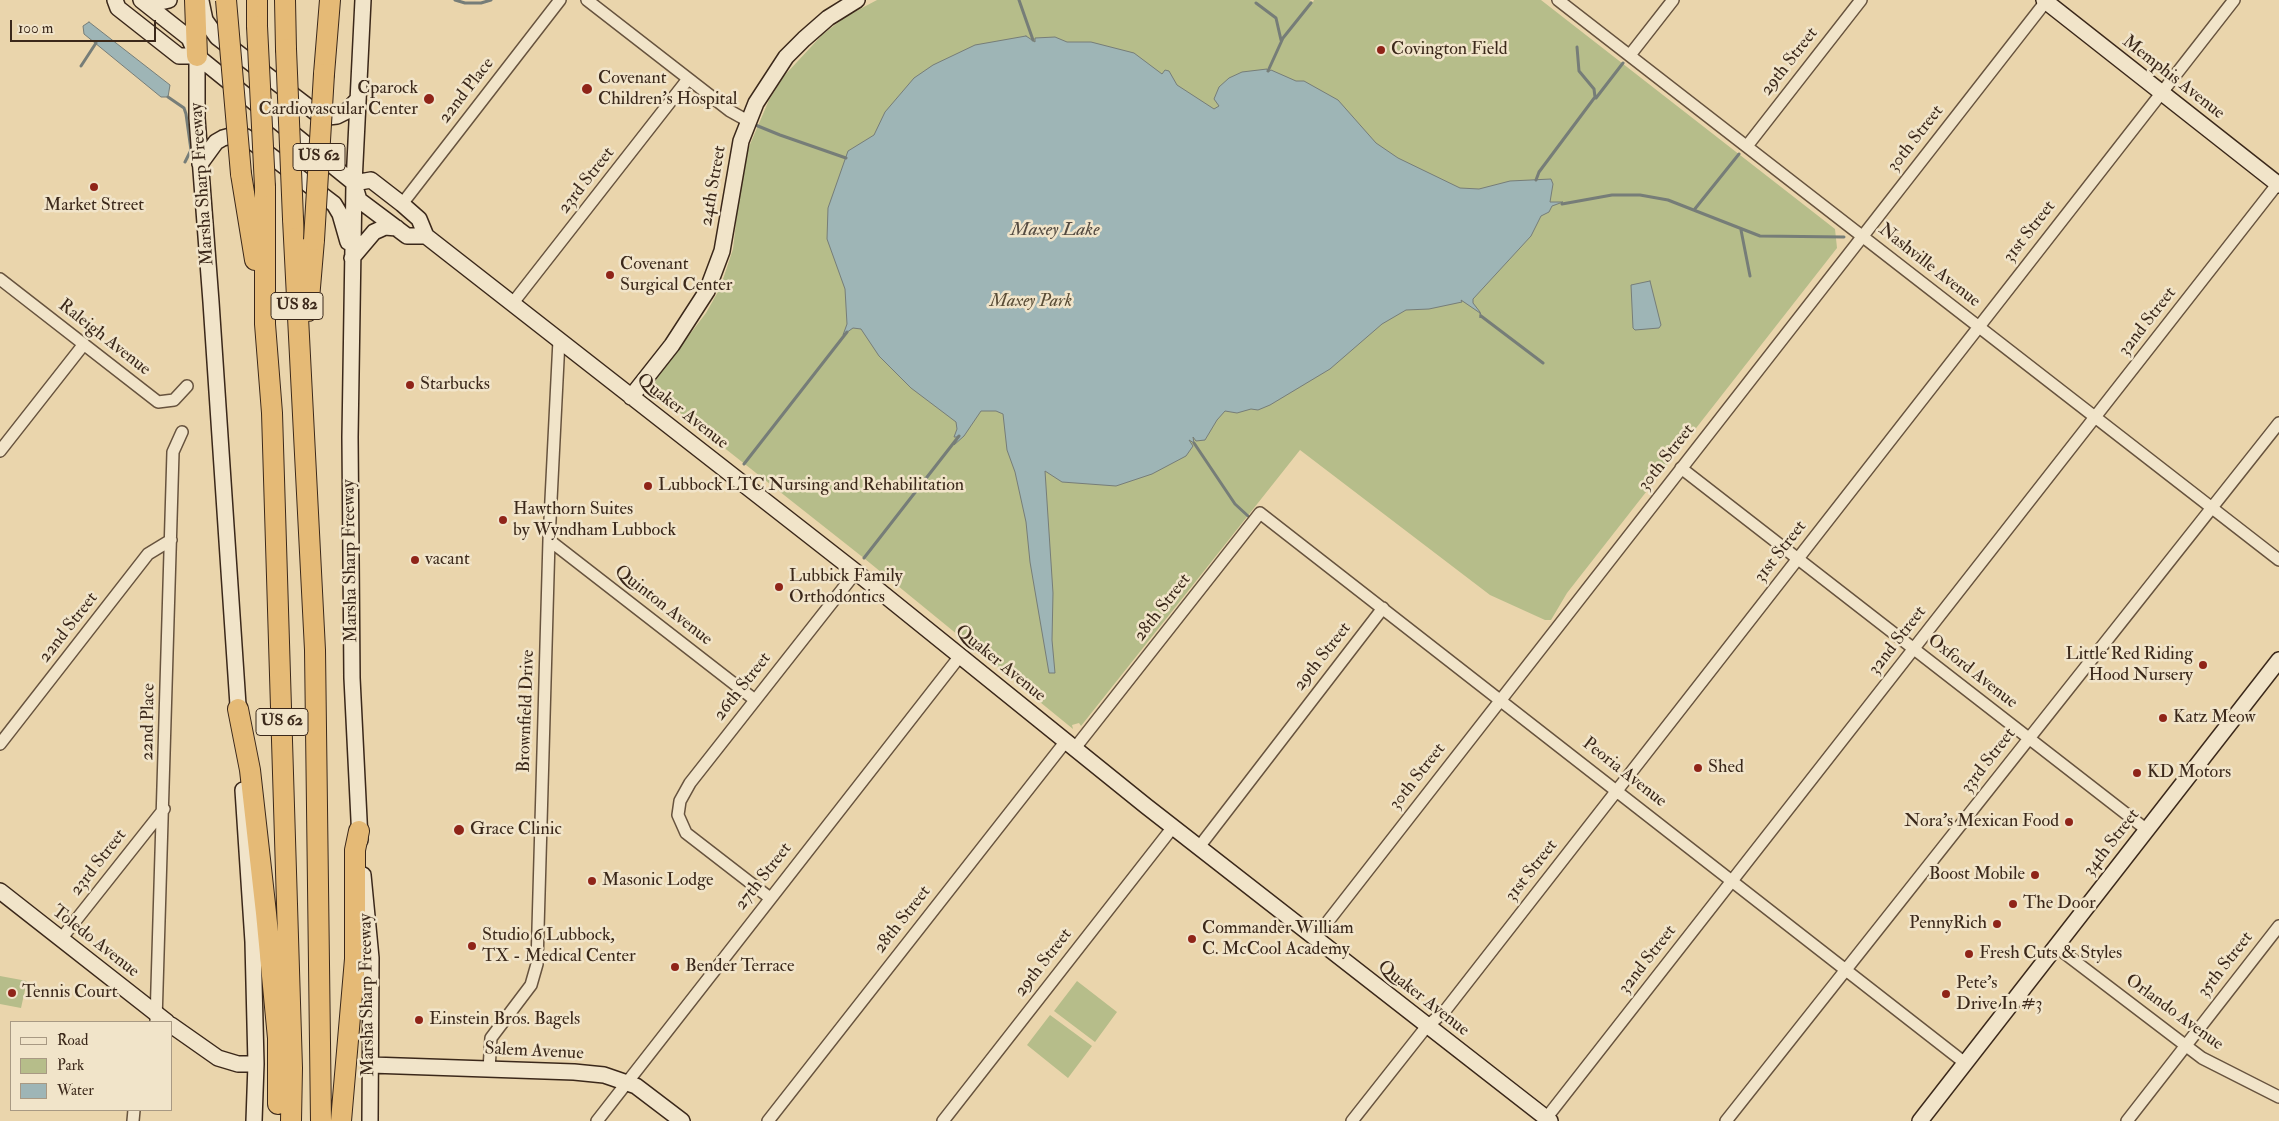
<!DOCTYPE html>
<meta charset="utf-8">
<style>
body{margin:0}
#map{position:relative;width:2279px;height:1121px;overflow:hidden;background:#ead5ac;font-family:"IM FELL Double Pica",serif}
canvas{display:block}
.legend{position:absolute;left:10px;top:1021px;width:162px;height:90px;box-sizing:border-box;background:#f1e4c9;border:1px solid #a89983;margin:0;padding:6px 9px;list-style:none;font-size:15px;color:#3b281a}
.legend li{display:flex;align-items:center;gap:10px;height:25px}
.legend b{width:25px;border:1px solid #a89983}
.scale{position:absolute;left:10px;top:20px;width:146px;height:22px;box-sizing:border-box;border:2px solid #3b281a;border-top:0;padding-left:6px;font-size:15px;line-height:18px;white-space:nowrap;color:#3b281a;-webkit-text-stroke:4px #f1e4c9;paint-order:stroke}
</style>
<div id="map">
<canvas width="2279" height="1121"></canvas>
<ul class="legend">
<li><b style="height:6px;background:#f1e4c9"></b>Road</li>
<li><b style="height:14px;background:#b6bd8a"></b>Park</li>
<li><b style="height:14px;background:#9eb5b6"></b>Water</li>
</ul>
<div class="scale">100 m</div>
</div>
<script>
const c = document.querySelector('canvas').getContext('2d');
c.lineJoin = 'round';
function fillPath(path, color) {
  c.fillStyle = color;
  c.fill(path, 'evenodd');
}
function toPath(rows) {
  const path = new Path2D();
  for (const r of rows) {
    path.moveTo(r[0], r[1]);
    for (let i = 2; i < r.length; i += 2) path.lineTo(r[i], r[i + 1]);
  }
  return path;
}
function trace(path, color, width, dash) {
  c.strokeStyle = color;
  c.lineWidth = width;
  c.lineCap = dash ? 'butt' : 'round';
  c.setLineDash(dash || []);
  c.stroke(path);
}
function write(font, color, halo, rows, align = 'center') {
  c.font = font + ' "IM FELL Double Pica",serif';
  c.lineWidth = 5;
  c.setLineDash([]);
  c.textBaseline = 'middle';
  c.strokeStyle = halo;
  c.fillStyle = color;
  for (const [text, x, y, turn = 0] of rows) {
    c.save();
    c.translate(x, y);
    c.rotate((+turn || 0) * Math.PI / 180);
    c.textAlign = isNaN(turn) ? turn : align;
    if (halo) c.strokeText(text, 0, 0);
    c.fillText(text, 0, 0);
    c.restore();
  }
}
const green = toPath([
 [877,0,1309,0,1313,2,1314,0,1541,0,1835,229,1837,248,1567,593,1551,620,1545,620,1490,595,1300,450,1081,726,1079,723,1072,725,1073,729,865,559,651,390,651,385,706,313,720,288,733,249,740,186,748,149,769,100,784,76,822,35,845,17],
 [0,976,27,981,21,1008,0,1004],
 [1077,981,1117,1012,1095,1042,1054,1011],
 [1050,1015,1092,1046,1068,1078,1027,1045]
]);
const water = toPath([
 [89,22,170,85,168,97,161,97,84,34,83,26,89,22],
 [1026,36,1035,42,1035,38,1055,37,1067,42,1091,42,1134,53,1162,74,1165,70,1169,71,1177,85,1214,109,1219,106,1214,99,1219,87,1229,78,1242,72,1267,69,1268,72,1271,70,1296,81,1304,81,1338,100,1376,143,1398,158,1460,188,1479,189,1510,181,1551,179,1553,184,1550,202,1563,202,1552,206,1549,212,1541,216,1531,236,1473,299,1473,303,1480,312,1481,315,1480,318,1480,313,1461,300,1462,302,1429,309,1406,310,1382,324,1330,369,1270,405,1258,410,1251,409,1237,413,1225,411,1217,420,1205,440,1196,441,1193,437,1194,443,1189,440,1193,446,1186,456,1152,474,1116,486,1062,482,1045,471,1053,593,1052,640,1055,673,1049,673,1030,562,1026,522,1015,472,1007,450,1003,414,996,411,981,411,964,436,954,445,959,437,954,437,957,429,956,422,911,388,879,356,861,329,853,328,843,335,847,324,845,289,827,239,828,208,848,151,874,135,885,112,914,78,933,65,975,45,1026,36],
 [1650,281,1661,325,1659,328,1635,330,1633,328,1631,285,1650,281]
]);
const stream = toPath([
 [455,0,465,3,481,3,491,0],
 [1019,0,1033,40],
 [1256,3,1276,18,1281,40],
 [81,66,96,43],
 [1268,71,1283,38,1311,3],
 [168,97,184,108,186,114,191,150,185,162],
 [1596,98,1623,63],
 [753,124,780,135,846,158],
 [1536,180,1539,172,1595,97,1594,89,1579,71,1577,47],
 [1562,204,1612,195,1640,195,1668,200,1760,236,1844,237],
 [1694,210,1739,154],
 [1741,230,1750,276],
 [1481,316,1543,363],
 [1194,443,1235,504,1248,516],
 [744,464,847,332],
 [864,558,959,436]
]);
const street = toPath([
 [587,0,730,111,748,121],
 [1558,0,2279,560],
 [1630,55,1673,0],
 [1747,146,1861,0],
 [402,204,560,0],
 [0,279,158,402,174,400,187,386],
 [512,304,688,79],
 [0,451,84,344],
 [1681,468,2147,830],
 [549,540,755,700],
 [0,744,148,554,171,540],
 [1075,748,1260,513,1965,1063],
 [1199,847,1383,608],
 [770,898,686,833,678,815,680,801,690,783,856,572],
 [1315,938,2047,0],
 [61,939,164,809],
 [2055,946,2202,1058,2279,1097],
 [156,1021,173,452,182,432],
 [489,1069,491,1038,531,985,537,964,549,540,559,340],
 [133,1121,134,1110],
 [597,1121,960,656],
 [768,1121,1066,741],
 [943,1121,1173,827],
 [1352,1121,1427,1026,1444,1012,2234,0],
 [1544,1121,2279,182],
 [1726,1121,2279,423],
 [2127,1121,2279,926]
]);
const secondary = toPath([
 [115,0,118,8,179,56,197,56],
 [141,0,189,38,197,56,354,183,359,200,407,236,426,236],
 [2044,0,2279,185],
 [201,1,205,20,217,37,315,112,328,117,337,116,347,111,358,99],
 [148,5,169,0],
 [197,56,197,118,211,302,239,720],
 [200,164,216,142,223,138,234,135,246,137,334,204,340,214,348,242],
 [354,183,371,180,402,204,419,219,426,236,856,572,1146,806,1550,1121],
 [352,258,374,232,385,227,397,228],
 [631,397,672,345,707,291,722,251,741,141,756,103,786,57,804,39,828,18,857,0],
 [243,790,253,942,256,1064,254,1121],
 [360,840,352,678,350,437,354,183,363,0],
 [363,875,371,958,370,1121],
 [0,891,167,1022],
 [171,1025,218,1058,238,1064,256,1064],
 [371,1065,574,1072,604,1075,636,1086,682,1121],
 [1920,1121,2279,660]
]);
const highway = toPath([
 [195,0,197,56],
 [257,0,257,26],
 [285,0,286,49],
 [324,74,330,0],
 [241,174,255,260],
 [265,187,265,324,272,413,292,1068,291,1121],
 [293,219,315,650,321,1121],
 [308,311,314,240],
 [238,709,250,770,266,913,278,1038,278,1104],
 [341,1121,355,959,355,850,359,831]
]);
const highwayBridge = toPath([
 [226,0,241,174],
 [257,26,265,187],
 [286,49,293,219],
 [314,240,324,74]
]);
const markers = [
 [1381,50,5,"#8f2418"],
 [587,89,6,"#8f2418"],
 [429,99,6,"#8f2418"],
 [94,187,5,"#8f2418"],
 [610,275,5,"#8f2418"],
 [410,385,5,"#8f2418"],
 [648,486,5,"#8f2418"],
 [503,520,5,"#8f2418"],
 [415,560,5,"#8f2418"],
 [779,587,5,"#8f2418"],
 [2203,665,5,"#8f2418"],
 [2163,718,5,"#8f2418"],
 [1698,768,5,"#8f2418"],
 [2137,773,5,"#8f2418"],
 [2069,822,5,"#8f2418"],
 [459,830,6,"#8f2418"],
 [2035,875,5,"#8f2418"],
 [592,881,5,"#8f2418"],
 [2013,904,5,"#8f2418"],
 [1997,924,5,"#8f2418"],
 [1192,939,5,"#8f2418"],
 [472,946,5,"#8f2418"],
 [1969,954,5,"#8f2418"],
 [675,967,5,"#8f2418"],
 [12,993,5,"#8f2418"],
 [1946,994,5,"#8f2418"],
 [419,1020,5,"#8f2418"]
];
const shields = [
 [319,157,52],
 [297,306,52],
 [282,722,52]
];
const shieldNames = [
 ["US 62",319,157],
 ["US 82",297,306],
 ["US 62",282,722]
];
const poiNames = [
 ["Covington Field",1391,50],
 ["Covenant",598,79],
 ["Children’s Hospital",598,100],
 ["Cparock",418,89,"right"],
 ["Cardiovascular Center",418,110,"right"],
 ["Market Street",94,206,"center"],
 ["Covenant",620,265],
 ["Surgical Center",620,286],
 ["Starbucks",420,385],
 ["Lubbock LTC Nursing and Rehabilitation",658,486],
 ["Hawthorn Suites",513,510],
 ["by Wyndham Lubbock",513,531],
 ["vacant",425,560],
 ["Lubbick Family",789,577],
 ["Orthodontics",789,598],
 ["Little Red Riding",2193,655,"right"],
 ["Hood Nursery",2193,676,"right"],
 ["Katz Meow",2173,718],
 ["Shed",1708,768],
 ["KD Motors",2147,773],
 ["Nora's Mexican Food",2059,822,"right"],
 ["Grace Clinic",470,830],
 ["Boost Mobile",2025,875,"right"],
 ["Masonic Lodge",602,881],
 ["The Door",2023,904],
 ["PennyRich",1987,924,"right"],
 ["Commander William",1202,929],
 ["C. McCool Academy",1202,950],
 ["Studio 6 Lubbock,",482,936],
 ["TX - Medical Center",482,957],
 ["Fresh Cuts & Styles",1979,954],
 ["Bender Terrace",685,967],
 ["Pete's",1956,984],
 ["Drive In #3",1956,1005],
 ["Tennis Court",22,993],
 ["Einstein Bros. Bagels",429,1020]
];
const streetNames = [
 ["29th Street",1790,62,-52],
 ["Memphis Avenue",2173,78,38],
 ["22nd Place",467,91,-52],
 ["30th Street",1916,139,-52],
 ["23rd Street",587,181,-52],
 ["Marsha Sharp Freeway",203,184,-94],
 ["24th Street",714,186,-80],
 ["31st Street",2030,232,-52],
 ["Nashville Avenue",1929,266,38],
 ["32nd Street",2148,322,-52],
 ["Raleigh Avenue",104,338,38],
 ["Quaker Avenue",682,412,38],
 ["30th Street",1667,458,-52],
 ["31st Street",1781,552,-52],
 ["Marsha Sharp Freeway",351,561,-91],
 ["Quinton Avenue",663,606,38],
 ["28th Street",1163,608,-52],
 ["22nd Street",69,628,-52],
 ["32nd Street",1898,641,-52],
 ["29th Street",1323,657,-52],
 ["Quaker Avenue",1000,664,39],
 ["Oxford Avenue",1972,672,38],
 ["26th Street",743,687,-52],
 ["Brownfield Drive",527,711,-88],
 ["22nd Place",149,722,-89],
 ["33rd Street",1989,761,-52],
 ["Peoria Avenue",1624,773,38],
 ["30th Street",1418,777,-52],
 ["34th Street",2112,843,-52],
 ["23rd Street",99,863,-52],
 ["31st Street",1532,871,-52],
 ["27th Street",764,877,-52],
 ["28th Street",903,920,-52],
 ["Toledo Avenue",95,942,38],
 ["32nd Street",1648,960,-52],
 ["29th Street",1044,963,-52],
 ["35th Street",2226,965,-52],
 ["Marsha Sharp Freeway",368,995,-91],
 ["Quaker Avenue",1423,999,38],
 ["Orlando Avenue",2174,1013,36],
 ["Salem Avenue",534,1052,3]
];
const parkNames = [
 ["Maxey Park",1031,302]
];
const waterNames = [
 ["Maxey Lake",1055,231]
];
fillPath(green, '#b6bd8a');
fillPath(water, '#9eb5b6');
trace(water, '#767d78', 1);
trace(stream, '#767d78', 3);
trace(street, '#67533e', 14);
trace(secondary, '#3b281a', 18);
trace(highway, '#3b281a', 22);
trace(street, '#f1e4c9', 11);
trace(secondary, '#f1e4c9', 15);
trace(highway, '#e5ba76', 20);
trace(highwayBridge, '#3b281a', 22, []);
trace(highwayBridge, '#e5ba76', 20);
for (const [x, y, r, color] of markers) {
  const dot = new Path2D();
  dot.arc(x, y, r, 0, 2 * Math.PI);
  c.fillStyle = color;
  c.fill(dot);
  trace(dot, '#f1e4c9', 2);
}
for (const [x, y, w] of shields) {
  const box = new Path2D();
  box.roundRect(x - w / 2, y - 13.5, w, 27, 4);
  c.fillStyle = '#f1e4c9';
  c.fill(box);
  trace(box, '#3b281a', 1);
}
write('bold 16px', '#3b281a', null, shieldNames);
write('18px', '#3b281a', '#f1e4c9', poiNames, 'left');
write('18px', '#3b281a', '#f1e4c9', streetNames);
write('italic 18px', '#5a4d36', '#f1e4c9', parkNames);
write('italic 19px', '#544b41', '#f1e4c9', waterNames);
</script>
